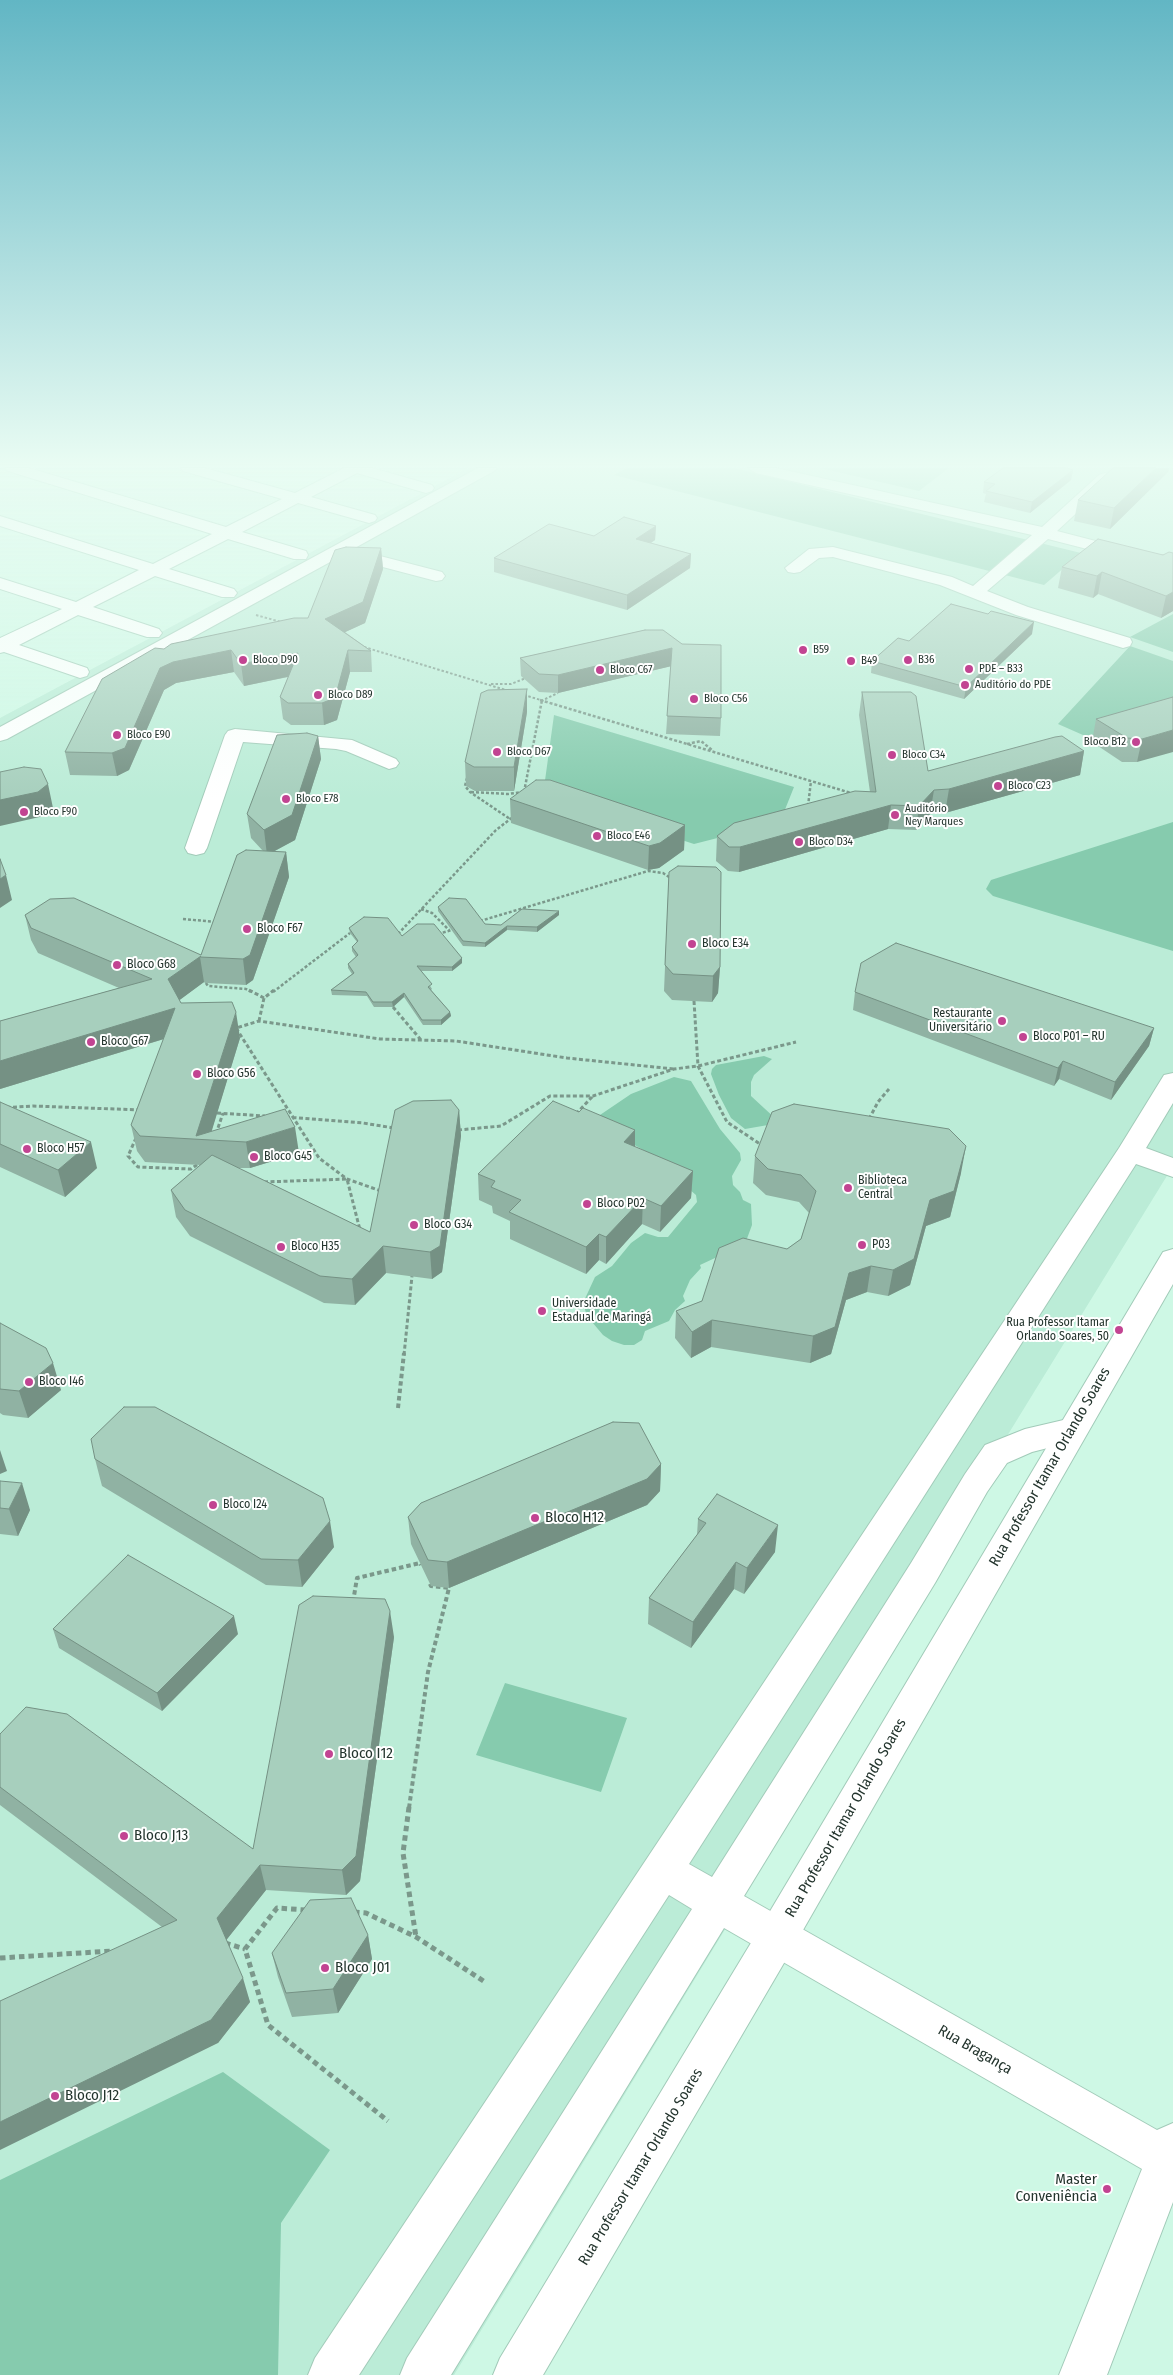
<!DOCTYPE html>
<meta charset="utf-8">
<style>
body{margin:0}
canvas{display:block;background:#cef8e5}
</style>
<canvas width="1173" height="2375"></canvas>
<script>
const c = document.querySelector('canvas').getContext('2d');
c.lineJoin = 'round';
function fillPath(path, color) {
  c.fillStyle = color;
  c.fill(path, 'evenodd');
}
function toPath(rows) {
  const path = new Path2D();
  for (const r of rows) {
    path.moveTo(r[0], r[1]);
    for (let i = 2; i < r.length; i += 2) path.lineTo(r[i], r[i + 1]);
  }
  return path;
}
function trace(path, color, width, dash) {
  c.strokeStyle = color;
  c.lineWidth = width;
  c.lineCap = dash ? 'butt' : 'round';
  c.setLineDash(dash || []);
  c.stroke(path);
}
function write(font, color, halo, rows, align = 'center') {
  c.font = font + ' "Fira Sans Condensed",sans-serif';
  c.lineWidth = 4;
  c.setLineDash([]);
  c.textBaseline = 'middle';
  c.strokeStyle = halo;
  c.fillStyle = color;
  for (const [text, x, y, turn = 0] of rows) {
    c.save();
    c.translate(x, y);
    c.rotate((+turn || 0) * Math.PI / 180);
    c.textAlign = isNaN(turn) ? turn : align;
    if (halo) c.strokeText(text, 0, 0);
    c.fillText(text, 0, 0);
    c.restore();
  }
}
const built = toPath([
 [469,468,1173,468,1173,1166,996,1454,735,1913,454,2375,0,2375,0,718]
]);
const green = toPath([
 [627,468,734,468,1081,553,1044,585,614,475],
 [820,468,949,468,919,491],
 [1173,614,1173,652,1130,637,1158,622],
 [1130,646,1173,661,1173,715,1092,739,1058,724],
 [554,715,794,787,780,822,694,844,543,795],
 [1173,822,1173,951,993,896,986,889,991,880],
 [764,1056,772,1059,754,1075,751,1082,751,1096,777,1120,768,1125,745,1129,731,1118,719,1095,711,1074,712,1069,716,1065],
 [674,1077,691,1081,720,1129,740,1153,741,1160,732,1176,733,1185,740,1192,743,1200,751,1204,752,1225,745,1244,700,1265,701,1268,690,1280,683,1296,685,1301,675,1310,669,1321,645,1331,642,1340,634,1345,624,1345,612,1341,603,1335,587,1316,583,1303,595,1277,612,1266,631,1243,645,1233,658,1237,668,1237,697,1202,696,1195,645,1151,589,1119,600,1115,631,1094],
 [505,1683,627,1718,601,1792,476,1755],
 [223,2072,330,2150,281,2223,278,2375,0,2375,0,2180]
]);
const pathFar4 = toPath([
 [256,615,281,622],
 [364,647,509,691],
 [491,684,511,684,526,678],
 [524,695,544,701],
 [541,701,558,693]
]);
const pathFar3 = toPath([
 [540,700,851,793],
 [687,744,701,741,712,750],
 [467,778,465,786,470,792,510,819],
 [471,792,508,794,522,792],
 [524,792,542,700],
 [808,806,811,781],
 [421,909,432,913,449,930],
 [183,919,217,922],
 [480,921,648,871,663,873,672,879],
 [398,934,496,830,513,817],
 [438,934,455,929],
 [203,979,208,986,246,989,251,992],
 [273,992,350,933]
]);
const pathFar2 = toPath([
 [249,990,264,998],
 [694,1001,698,1066,727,1122,763,1146],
 [393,1007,421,1040],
 [259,1021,264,998,274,990],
 [0,1108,33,1106,141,1110],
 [217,1113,265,1116],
 [576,1114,592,1097],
 [286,1117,363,1123,394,1128],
 [869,1119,878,1102,889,1089],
 [458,1130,501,1126,550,1096,593,1096,674,1069,698,1066,796,1042],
 [216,1134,223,1113],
 [136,1138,128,1156,138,1167,191,1169,198,1164],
 [264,1182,347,1179,360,1230],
 [381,1191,347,1179,319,1158,236,1028,259,1021,380,1039,456,1041,567,1058,674,1069],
 [404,1355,412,1276]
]);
const pathFar1 = toPath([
 [398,1408,404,1353],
 [353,1602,357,1578,420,1563,421,1565],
 [409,1808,428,1672,449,1588,431,1586,429,1582]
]);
const path = toPath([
 [409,1807,403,1853,416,1937],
 [306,1910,277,1908,245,1949,268,2025,388,2121],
 [354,1912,366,1913,416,1937,485,1982],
 [225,1943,245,1949],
 [0,1958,112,1951]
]);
const minor = toPath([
 [5,468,29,468,226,527,282,499,183,471,180,468,205,468,295,493,344,468,372,468,432,485,434,488,432,491,426,493,357,473,311,497,375,515,377,518,375,521,369,523,298,503,242,532,306,551,308,555,306,559,294,559,228,539,169,569,234,589,237,593,234,597,222,597,155,576,93,607,159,629,162,633,159,637,147,637,78,615,19,645,87,668,89,672,87,676,80,678,4,652,0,653,0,638,62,609,0,589,0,578,76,602,139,570,0,526,0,516,153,564,212,534,8,471,5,468],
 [478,468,497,468,494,471,353,549,442,572,445,576,442,580,436,581,341,556,7,739,0,741,0,727,478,468],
 [748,468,776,468,1042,527,1099,475,1105,473,1111,475,1113,478,1111,481,1057,531,1173,561,1173,571,1048,539,987,591,1028,607,1130,638,1132,642,1130,646,1123,648,1016,615,940,585,833,557,819,558,800,572,794,573,788,572,785,568,809,549,833,547,952,577,973,586,1032,535,756,473,748,468],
 [235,729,352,740,396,759,399,763,396,767,389,769,346,751,336,749,243,742,207,848,204,853,196,855,188,853,185,848,225,735,228,731,235,729],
 [1173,1073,1173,1103,1146,1148,1173,1158,1173,1177,1136,1164,689,1864,712,1877,911,1563,965,1474,985,1445,1025,1429,1072,1418,1083,1421,1088,1430,1083,1439,1032,1452,1007,1463,987,1492,935,1583,744,1896,1157,2130,1173,2123,1173,2202,1107,2375,1059,2375,1142,2169,724,1928,451,2375,400,2375,407,2358,692,1909,669,1895,359,2375,308,2375,315,2358,1119,1148,1164,1075,1173,1073]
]);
const major = toPath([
 [1173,1249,1173,1284,791,1951,543,2375,493,2375,500,2358,763,1923,1163,1252,1173,1249]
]);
const wall = toPath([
 [1113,468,1169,468,1168,472,1110,529,1074,521,1078,500],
 [1073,470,1071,480,1030,513,984,502,986,494,983,493,984,482],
 [656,526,655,540,651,543,691,554,690,568,627,610,494,572,494,558,594,536],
 [381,548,383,569,365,623,345,632,371,651,372,672,350,672,337,720,324,725,291,725,283,719,280,697,288,677,244,686,234,672,176,683,164,690,129,770,117,776,70,775,65,752,164,649,308,618],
 [1173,553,1173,611,1161,618,1098,594,1093,598,1058,588,1062,567],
 [988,614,1032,634,964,699,871,673,872,661,909,641],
 [645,630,721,718,720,736,666,734,671,666,558,693,539,692,521,676,520,658],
 [862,692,928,771,1084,751,1080,775,945,813,930,814,916,830,888,829,739,872,728,871,716,861,717,836,870,792,859,715],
 [1173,697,1137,762,1122,762,1092,742,1096,719],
 [527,712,514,791,475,791,466,786,465,762],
 [318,736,321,759,295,840,273,852,286,852,289,877,253,980,246,985,205,983,204,982,179,1000,181,1003,240,1038,211,1132,299,1153,250,1168,238,1168,370,1232,459,1110,461,1136,442,1272,432,1279,386,1273,355,1305,324,1303,190,1236,176,1217,171,1190,200,1165,145,1162,137,1151,131,1125,164,1039,0,1089,0,1021,119,988,38,953,31,940,25,915,201,955,263,851,251,838,247,814],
 [510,799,685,825,684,850,659,868,648,870,511,823],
 [669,872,720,967,718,993,712,1002,672,1000,664,991],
 [438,907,485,924,501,925,559,915,537,932,507,930,485,947,463,946,438,911],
 [349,928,402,936,462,963,452,971,421,971,432,989,431,990,450,1012,451,1016,441,1025,423,1025,404,997,393,1007,374,1007,367,996,332,995,331,990,352,974,348,968,348,964,356,957,352,951,352,947,357,942,350,933],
 [855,992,1154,1028,1149,1046,1111,1100,1059,1079,1054,1086,853,1010],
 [0,1102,97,1168,65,1197,0,1167],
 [635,1147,693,1171,691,1198,660,1232,642,1224,606,1264,599,1260,586,1274,510,1239,510,1221,493,1213,492,1206,479,1200,478,1174],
 [755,1156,961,1173,950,1217,926,1226,910,1285,888,1296,867,1292,846,1300,831,1354,810,1363,711,1347,691,1358,675,1338,676,1311,702,1301,787,1249,801,1239,809,1213,799,1202,766,1195,753,1183],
 [0,1323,61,1390,28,1418,3,1415,0,1413],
 [95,1459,334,1547,302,1587,266,1585,102,1486],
 [661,1464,660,1491,647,1505,449,1588,431,1586,411,1544,408,1517],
 [0,1481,30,1510,18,1536,0,1534],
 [698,1519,775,1552,744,1594,734,1589,691,1648,648,1624,649,1598,697,1535],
 [53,1629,238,1634,162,1711,59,1648],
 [394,1637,360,1881,346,1895,266,1890,226,1940,250,2002,218,2043,162,1927,0,1805,0,1734,253,1849],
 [368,1935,372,1959,338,2013,292,2017,278,1977,272,1953]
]);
const shadedWall = toPath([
 [1156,468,1169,468,1168,472,1110,529,1114,508],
 [1073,470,1071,480,1030,513,1032,502],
 [656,526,655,540,635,553,636,539],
 [381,548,383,569,365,623,328,640,325,619],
 [691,554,690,568,627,610,627,595],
 [1102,572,1098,594,1093,598,1097,576],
 [1173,592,1173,611,1161,618,1166,596],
 [1034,622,1032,634,964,699,966,687],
 [672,648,672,666,558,693,558,675],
 [231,650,234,672,176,683,164,690,129,770,117,776,112,753,160,668,173,662],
 [348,650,350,672,337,720,324,725,322,703],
 [298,653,301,674,244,686,241,664],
 [527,689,527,712,514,791,514,767],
 [1173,730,1173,752,1137,762,1142,739],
 [318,736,321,759,295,840,267,855,264,830],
 [1084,751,1080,775,945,813,949,789],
 [48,784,53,808,44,816,0,826,0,800],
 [934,790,930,814,916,830,919,806],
 [891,805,888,829,739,872,740,847],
 [685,825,684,850,659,868,648,870,649,846],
 [286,852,289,877,253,980,246,985,243,959],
 [6,875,12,900,0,908,0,879],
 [559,911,559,915,537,932,537,927],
 [507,926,507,930,485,947,485,943],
 [201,956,200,957,204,982,173,1005,168,979],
 [462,958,462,963,452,971,452,967],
 [720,967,718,993,712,1002,713,976],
 [404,993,404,997,393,1007,392,1002],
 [175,1008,180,1034,0,1089,0,1061],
 [236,1012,240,1038,209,1140,196,1136],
 [450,1012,451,1016,441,1025,441,1020],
 [1154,1028,1149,1046,1111,1100,1115,1082],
 [1063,1061,1059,1079,1054,1086,1058,1068],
 [459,1110,461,1136,442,1272,432,1279,430,1252],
 [295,1127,299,1153,250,1168,246,1142],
 [635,1130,635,1156,624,1142],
 [91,1142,97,1168,65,1197,58,1170],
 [966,1146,961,1173,950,1217,926,1226,910,1285,888,1296,893,1270,930,1200],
 [693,1171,691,1198,660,1232,661,1206],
 [643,1198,642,1224,606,1264,606,1237],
 [599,1234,599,1260,586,1274,586,1247],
 [383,1246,386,1273,355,1305,352,1279],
 [871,1266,867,1292,846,1300,831,1354,810,1363,813,1336,849,1273],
 [712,1320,711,1347,691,1358,692,1332],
 [53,1363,61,1390,28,1418,19,1391],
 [0,1450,7,1471,0,1474],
 [661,1464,660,1491,647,1505,449,1588,447,1562],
 [22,1483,30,1510,18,1536,9,1509],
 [330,1521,334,1547,302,1587,298,1560],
 [778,1525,775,1552,744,1594,747,1568],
 [736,1562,734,1589,691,1648,693,1622],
 [390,1611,394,1637,360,1881,346,1895,342,1870],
 [234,1616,238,1634,162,1711,157,1693],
 [260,1865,266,1890,224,1943,217,1918],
 [368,1935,372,1959,338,2013,333,1989],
 [243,1978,250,2002,218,2043,0,2150,0,2122]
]);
const building = toPath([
 [1003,468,1066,468,1073,470,1032,502,986,491,995,484,984,482,1003,468],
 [1113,468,1156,468,1114,508,1078,500,1113,468],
 [624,517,656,526,636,539,691,554,627,595,494,558,549,524,594,536,624,517],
 [1098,539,1163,555,1169,552,1173,553,1173,592,1166,596,1102,572,1097,576,1062,567,1098,539],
 [346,547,381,548,363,602,325,619,371,651,348,650,335,698,322,703,288,703,280,697,298,653,241,664,231,650,173,662,160,668,125,748,112,753,65,752,102,679,155,648,164,649,171,644,294,618,308,618,335,550,346,547],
 [951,604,988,614,991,611,1034,622,966,687,872,661,898,638,909,641,951,604],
 [645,630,663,630,682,644,721,645,721,718,667,716,672,648,558,675,539,674,520,658,645,630],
 [527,689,514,767,474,767,465,762,481,693,488,690,527,689],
 [862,692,911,692,916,696,928,771,1055,737,1062,736,1084,751,949,789,934,790,919,806,891,805,740,847,729,847,717,836,734,823,855,791,876,792,862,692],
 [1173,697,1173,730,1142,739,1127,738,1096,719,1173,697],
 [307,733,318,736,292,815,264,830,247,814,277,735,307,733],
 [24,767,41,769,48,784,38,792,0,800,0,772,24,767],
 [536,780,550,780,685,825,660,843,649,846,510,799,536,780],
 [246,850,286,852,250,955,243,959,200,957,201,956,168,979,181,1003,232,1002,236,1012,196,1136,285,1109,295,1127,246,1142,140,1136,131,1125,175,1008,0,1061,0,1021,152,979,31,928,25,915,50,899,74,898,201,955,237,855,246,850],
 [0,859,6,875,0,879,0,859],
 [678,866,716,867,721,872,720,967,713,976,673,974,665,965,669,872,678,866],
 [449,898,466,899,485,924,501,925,522,909,559,911,537,927,507,926,485,943,463,941,438,907,449,898],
 [364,917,388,918,402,936,417,924,434,924,462,958,452,967,417,966,432,984,428,987,450,1012,441,1020,422,1020,404,993,392,1002,373,1002,366,992,331,990,354,973,348,964,358,955,352,947,358,941,349,928,364,917],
 [896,943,1154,1028,1115,1082,1063,1061,1058,1068,855,992,861,963,896,943],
 [451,1100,459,1110,440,1246,430,1252,383,1246,352,1279,320,1276,185,1210,171,1190,212,1155,370,1232,395,1110,413,1101,451,1100],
 [553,1101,579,1112,583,1108,635,1130,624,1142,693,1171,661,1206,643,1198,606,1237,599,1234,586,1247,509,1212,521,1200,491,1187,495,1181,478,1174,553,1101],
 [0,1102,91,1142,58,1170,0,1144,0,1102],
 [794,1104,949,1129,966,1146,954,1191,930,1200,914,1259,893,1270,871,1266,849,1273,835,1327,813,1336,712,1320,692,1332,676,1311,702,1301,719,1248,743,1238,787,1249,801,1239,816,1191,801,1175,768,1169,755,1156,772,1112,794,1104],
 [0,1323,46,1348,53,1363,19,1391,0,1389,0,1323],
 [124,1407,155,1407,323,1498,330,1521,298,1560,261,1559,95,1459,91,1439,124,1407],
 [613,1422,639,1423,661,1464,647,1479,447,1562,428,1560,408,1517,421,1503,613,1422],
 [0,1481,22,1483,9,1509,0,1508,0,1481],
 [717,1494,778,1525,747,1568,736,1562,693,1622,649,1598,706,1523,698,1519,717,1494],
 [128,1555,234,1616,157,1693,53,1629,128,1555],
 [313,1596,385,1599,390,1611,356,1856,342,1870,260,1865,217,1918,243,1978,211,2020,0,2122,0,2001,177,1920,0,1787,0,1734,26,1707,67,1714,253,1849,299,1605,313,1596],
 [351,1898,368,1935,333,1989,286,1993,272,1953,310,1900,351,1898]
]);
const markers = [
 [803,650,5,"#c24492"],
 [243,660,5,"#c24492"],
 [908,660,5,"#c24492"],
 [851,661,5,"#c24492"],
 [969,669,5,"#c24492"],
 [600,670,5,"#c24492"],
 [965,685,5,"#c24492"],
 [318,695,5,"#c24492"],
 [694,699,5,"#c24492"],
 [117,735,5,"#c24492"],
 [1136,742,5,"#c24492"],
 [497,752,5,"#c24492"],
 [892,755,5,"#c24492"],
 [998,786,5,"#c24492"],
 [286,799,5,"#c24492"],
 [24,812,5,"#c24492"],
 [895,815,5,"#c24492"],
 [597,836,5,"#c24492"],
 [799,842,5,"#c24492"],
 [247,929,5,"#c24492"],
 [692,944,5,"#c24492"],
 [117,965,5,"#c24492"],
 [1002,1021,5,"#c24492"],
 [1023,1037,5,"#c24492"],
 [91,1042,5,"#c24492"],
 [197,1074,5,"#c24492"],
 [27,1149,5,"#c24492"],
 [254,1157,5,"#c24492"],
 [848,1188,5,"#c24492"],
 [587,1204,5,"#c24492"],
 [414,1225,5,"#c24492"],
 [862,1245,5,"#c24492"],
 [281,1247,5,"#c24492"],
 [542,1311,5,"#c24492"],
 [1119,1330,5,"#c24492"],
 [29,1382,5,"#c24492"],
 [213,1505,5,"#c24492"],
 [535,1518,5,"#c24492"],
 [329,1754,5,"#c24492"],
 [124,1836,5,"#c24492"],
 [325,1968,5,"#c24492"],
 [55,2096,5,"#c24492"],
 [1107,2189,5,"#c24492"]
];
const farPoinames = [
 ["B59",813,650],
 ["Bloco D90",253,660],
 ["B36",918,660],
 ["B49",861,661],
 ["PDE – B33",979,669],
 ["Bloco C67",610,670],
 ["Auditório do PDE",975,685],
 ["Bloco D89",328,695],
 ["Bloco C56",704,699],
 ["Bloco E90",127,735],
 ["Bloco B12",1126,742,"right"],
 ["Bloco D67",507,752],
 ["Bloco C34",902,755],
 ["Bloco C23",1008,786],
 ["Bloco E78",296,799],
 ["Auditório",905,809],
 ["Ney Marques",905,822],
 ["Bloco F90",34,812],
 ["Bloco E46",607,836],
 ["Bloco D34",809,842]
];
const poiNames = [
 ["Bloco F67",257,929],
 ["Bloco E34",702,944],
 ["Bloco G68",127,965],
 ["Restaurante",992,1014,"right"],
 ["Universitário",992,1028,"right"],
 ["Bloco P01 – RU",1033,1037],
 ["Bloco G67",101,1042],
 ["Bloco G56",207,1074],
 ["Bloco H57",37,1149],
 ["Bloco G45",264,1157],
 ["Biblioteca",858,1181],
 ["Central",858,1195],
 ["Bloco P02",597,1204],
 ["Bloco G34",424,1225],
 ["P03",872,1245],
 ["Bloco H35",291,1247],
 ["Universidade",552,1304],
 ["Estadual de Maringá",552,1318],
 ["Rua Professor Itamar",1109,1323,"right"],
 ["Orlando Soares, 50",1109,1337,"right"],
 ["Bloco I46",39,1382],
 ["Bloco I24",223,1505]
];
const nearStreetnames = [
 ["Rua Professor Itamar Orlando Soares",1050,1467,-60],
 ["Rua Professor Itamar Orlando Soares",846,1818,-60],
 ["Rua Bragança",975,2050,30],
 ["Rua Professor Itamar Orlando Soares",641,2167,-59]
];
const nearPoinames = [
 ["Bloco H12",545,1518],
 ["Bloco I12",339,1754],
 ["Bloco J13",134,1836],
 ["Bloco J01",335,1968],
 ["Bloco J12",65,2096],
 ["Master",1097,2180,"right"],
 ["Conveniência",1097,2197,"right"]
];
fillPath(built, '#bbecd7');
fillPath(green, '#86cbae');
trace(minor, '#a2cbb9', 2);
trace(major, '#a2cbb9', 2);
trace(pathFar4, '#7b988b', 2, [2.5, 2]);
trace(pathFar3, '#7b988b', 2.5, [3, 2]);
trace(pathFar2, '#7b988b', 3, [4, 2.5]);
trace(pathFar1, '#7b988b', 4, [4.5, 3]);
trace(path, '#7b988b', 5, [5.5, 4]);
fillPath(minor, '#fff');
fillPath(major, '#fff');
fillPath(wall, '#90b2a3');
fillPath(shadedWall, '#759184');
fillPath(building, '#a7cfbd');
trace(building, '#759184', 1);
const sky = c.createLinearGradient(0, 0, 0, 800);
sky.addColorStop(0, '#62b6c4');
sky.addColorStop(0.58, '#e9fcf3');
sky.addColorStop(1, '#e9fcf300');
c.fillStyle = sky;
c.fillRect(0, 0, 1173, 800);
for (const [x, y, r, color] of markers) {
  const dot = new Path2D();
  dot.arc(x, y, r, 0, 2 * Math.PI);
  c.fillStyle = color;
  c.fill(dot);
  trace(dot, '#fff', 2);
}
write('11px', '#24352e', '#fff', farPoinames, 'left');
write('12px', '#24352e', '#fff', poiNames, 'left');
write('15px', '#24352e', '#fff', nearStreetnames);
write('15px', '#24352e', '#fff', nearPoinames, 'left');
</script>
